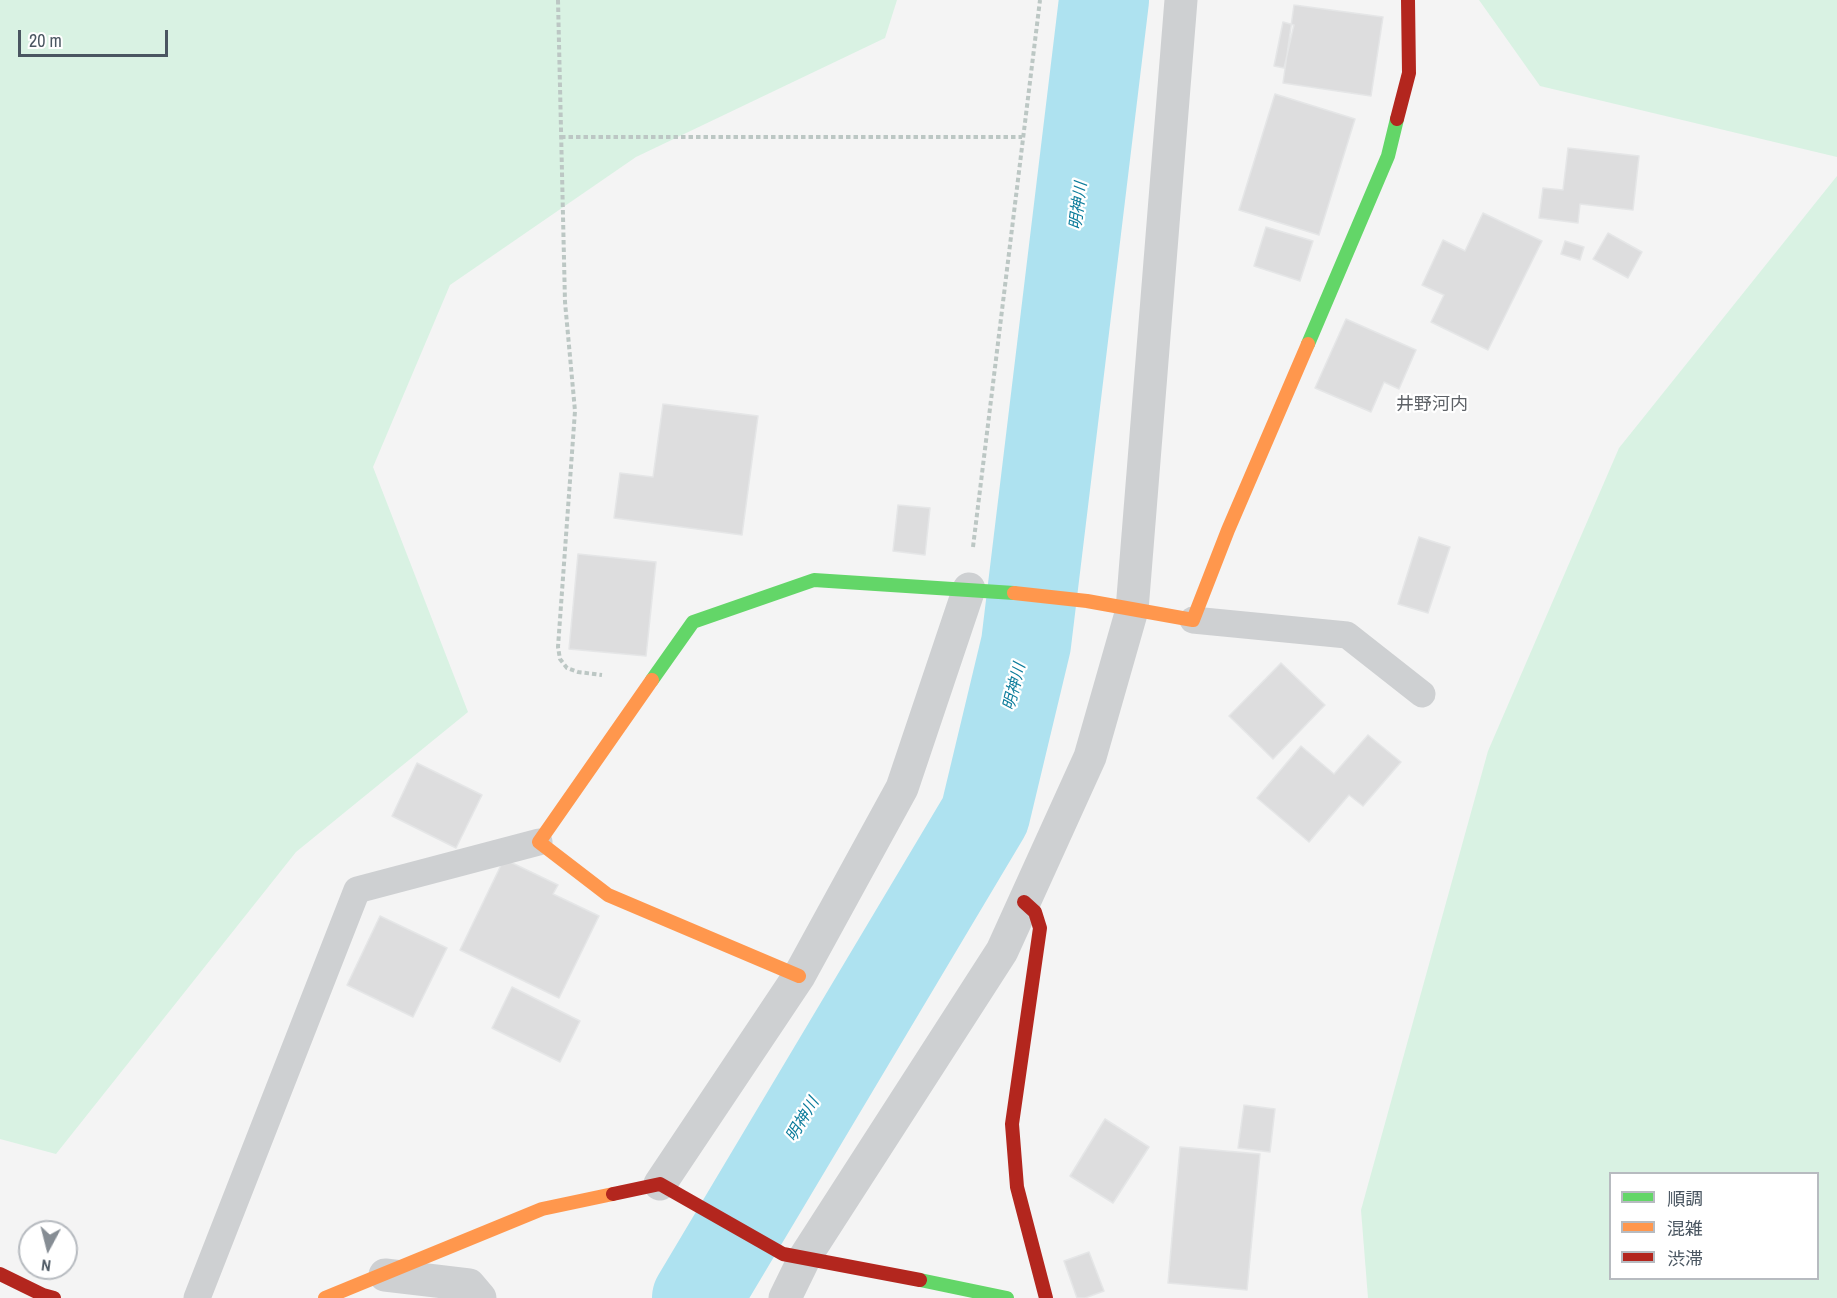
<!DOCTYPE html>
<meta charset="utf-8">
<style>
body{margin:0}
#map{position:relative;width:1837px;height:1298px;overflow:hidden;background:#f4f4f4;font-family:"Archivo Narrow","Noto Sans JP",sans-serif}
canvas{display:block}
.legend{position:absolute;left:1609px;top:1172px;width:210px;height:108px;box-sizing:border-box;background:#fff;border:2px solid #b7bbc0;margin:0;padding:8px 10px;list-style:none;font-size:18px;color:#4a5661}
.legend li{display:flex;align-items:center;gap:12px;height:30px}
.legend b{width:30px;border:2px solid #b7bbc0}
.north{position:absolute;left:18px;top:1220px;width:60px;height:60px;box-sizing:border-box;background:#fff;border:2px solid #b7bbc0;border-radius:50%;rotate:187deg;font-size:16px;font-weight:700;line-height:24px;text-align:center;color:#4a5661}
.north::after{content:'';display:block;margin:auto;width:21px;height:27px;background:#868d94;clip-path:polygon(50% 0,100% 100%,50% 72%,0 100%)}
.scale{position:absolute;left:18px;top:30px;width:150px;height:27px;box-sizing:border-box;border:3px solid #4a5661;border-top:0;padding-left:8px;font-size:18px;line-height:21px;white-space:nowrap;color:#4a5661;-webkit-text-stroke:4px #fff;paint-order:stroke}
</style>
<div id="map">
<canvas width="1837" height="1298"></canvas>
<ul class="legend">
<li><b style="height:8px;background:#63d668"></b>順調</li>
<li><b style="height:8px;background:#ff974d"></b>混雑</li>
<li><b style="height:8px;background:#b3261e"></b>渋滞</li>
</ul>
<div class="north">N</div>
<div class="scale">20 m</div>
</div>
<script>
const c = document.querySelector('canvas').getContext('2d');
c.lineJoin = 'round';
function fillPath(path, color) {
  c.fillStyle = color;
  c.fill(path, 'evenodd');
}
function toPath(rows) {
  const path = new Path2D();
  for (const r of rows) {
    path.moveTo(r[0], r[1]);
    for (let i = 2; i < r.length; i += 2) path.lineTo(r[i], r[i + 1]);
  }
  return path;
}
function trace(path, color, width, dash) {
  c.strokeStyle = color;
  c.lineWidth = width;
  c.lineCap = dash ? 'butt' : 'round';
  c.setLineDash(dash || []);
  c.stroke(path);
}
function write(font, color, halo, rows, align = 'center') {
  c.font = font + ' "Archivo Narrow","Noto Sans JP",sans-serif';
  c.lineWidth = 4.5;
  c.setLineDash([]);
  c.textBaseline = 'middle';
  c.strokeStyle = halo;
  c.fillStyle = color;
  for (const [text, x, y, turn = 0] of rows) {
    c.save();
    c.translate(x, y);
    c.rotate((+turn || 0) * Math.PI / 180);
    c.textAlign = isNaN(turn) ? turn : align;
    if (halo) c.strokeText(text, 0, 0);
    c.fillText(text, 0, 0);
    c.restore();
  }
}
const green = toPath([
 [0,0,897,0,885,38,636,157,450,285,373,467,468,712,296,852,56,1154,0,1139],
 [1479,0,1837,0,1837,157,1540,86],
 [1837,176,1837,1298,1368,1298,1361,1210,1488,751,1619,448],
 [1610,1174,1818,1174,1818,1278,1610,1278]
]);
const river = toPath([
 [697,1298,985,815,1026,644,1104,0]
]);
const building = toPath([
 [1294,5,1383,17,1371,96,1283,83,1294,5],
 [1283,22,1294,25,1284,68,1274,66,1283,22],
 [1275,94,1355,119,1319,235,1239,210,1275,94],
 [1568,148,1639,156,1633,210,1580,204,1578,223,1539,218,1543,188,1563,190,1568,148],
 [1483,213,1542,241,1488,350,1431,322,1444,295,1422,285,1443,240,1465,251,1483,213],
 [1266,227,1313,241,1300,281,1254,266,1266,227],
 [1608,233,1642,252,1628,278,1593,259,1608,233],
 [1565,241,1584,247,1580,260,1561,254,1565,241],
 [1346,319,1416,350,1399,389,1384,382,1371,412,1315,388,1346,319],
 [663,404,758,416,742,535,614,518,620,473,653,477,663,404],
 [898,505,930,508,925,555,893,551,898,505],
 [1419,537,1450,547,1428,613,1398,604,1419,537],
 [578,554,656,562,646,656,569,649,578,554],
 [1281,663,1325,705,1273,759,1229,716,1281,663],
 [1368,735,1401,762,1363,806,1349,795,1309,842,1257,798,1301,746,1334,774,1368,735],
 [417,763,482,795,456,848,392,816,417,763],
 [504,859,558,885,553,894,599,916,559,998,460,950,504,859],
 [380,916,447,948,413,1017,347,985,380,916],
 [512,987,580,1021,560,1062,492,1028,512,987],
 [1244,1105,1275,1109,1270,1152,1238,1148,1244,1105],
 [1105,1119,1149,1147,1113,1203,1070,1176,1105,1119],
 [1180,1147,1260,1154,1247,1290,1168,1283,1180,1147],
 [1089,1252,1104,1291,1085,1298,1077,1298,1064,1261,1089,1252]
]);
const path = toPath([
 [558,0,565,302,575,411,558,647,560,659,567,668,578,672,602,675],
 [561,137,1022,137],
 [973,547,1040,0]
]);
const lane = toPath([
 [1193,620,1347,635,1422,694],
 [197,1298,357,890,539,842]
]);
const street = toPath([
 [660,1184,799,976,902,788,969,589],
 [385,1275,469,1285,480,1298],
 [785,1298,805,1257,1002,951,1090,757,1132,610,1181,0]
]);
const fast = toPath([
 [1308,344,1388,156,1397,119],
 [652,680,693,622,814,580,1014,593],
 [920,1280,1007,1298]
]);
const slow = toPath([
 [1014,593,1087,601,1193,620,1228,530,1308,344],
 [652,680,539,842,608,895,799,976],
 [325,1298,542,1209,613,1194]
]);
const jam = toPath([
 [1397,119,1409,73,1408,0],
 [1024,902,1035,912,1040,928,1012,1124,1017,1187,1046,1298],
 [613,1194,660,1184,783,1254,920,1280],
 [0,1274,43,1295,54,1298]
]);
const waterNames = [
 ["明神川",1079,206,-83],
 ["明神川",1015,687,-76],
 ["明神川",803,1120,-59]
];
const quarterNames = [
 ["井野河内",1432,405]
];
fillPath(green, '#d9f2e3');
trace(river, '#aee2f0', 90);
fillPath(building, '#ddddde');
trace(building, '#e5e6e7', 1.5);
trace(path, '#bcc7c4', 4, [4.5, 3]);
trace(lane, '#ced0d2', 27);
trace(street, '#ced0d2', 33);
trace(fast, '#63d668', 14);
trace(slow, '#ff974d', 14);
trace(jam, '#b3261e', 14);
write('italic 16px', '#0c7c9b', '#fff', waterNames);
write('18px', '#5f6368', '#fff', quarterNames);
</script>
